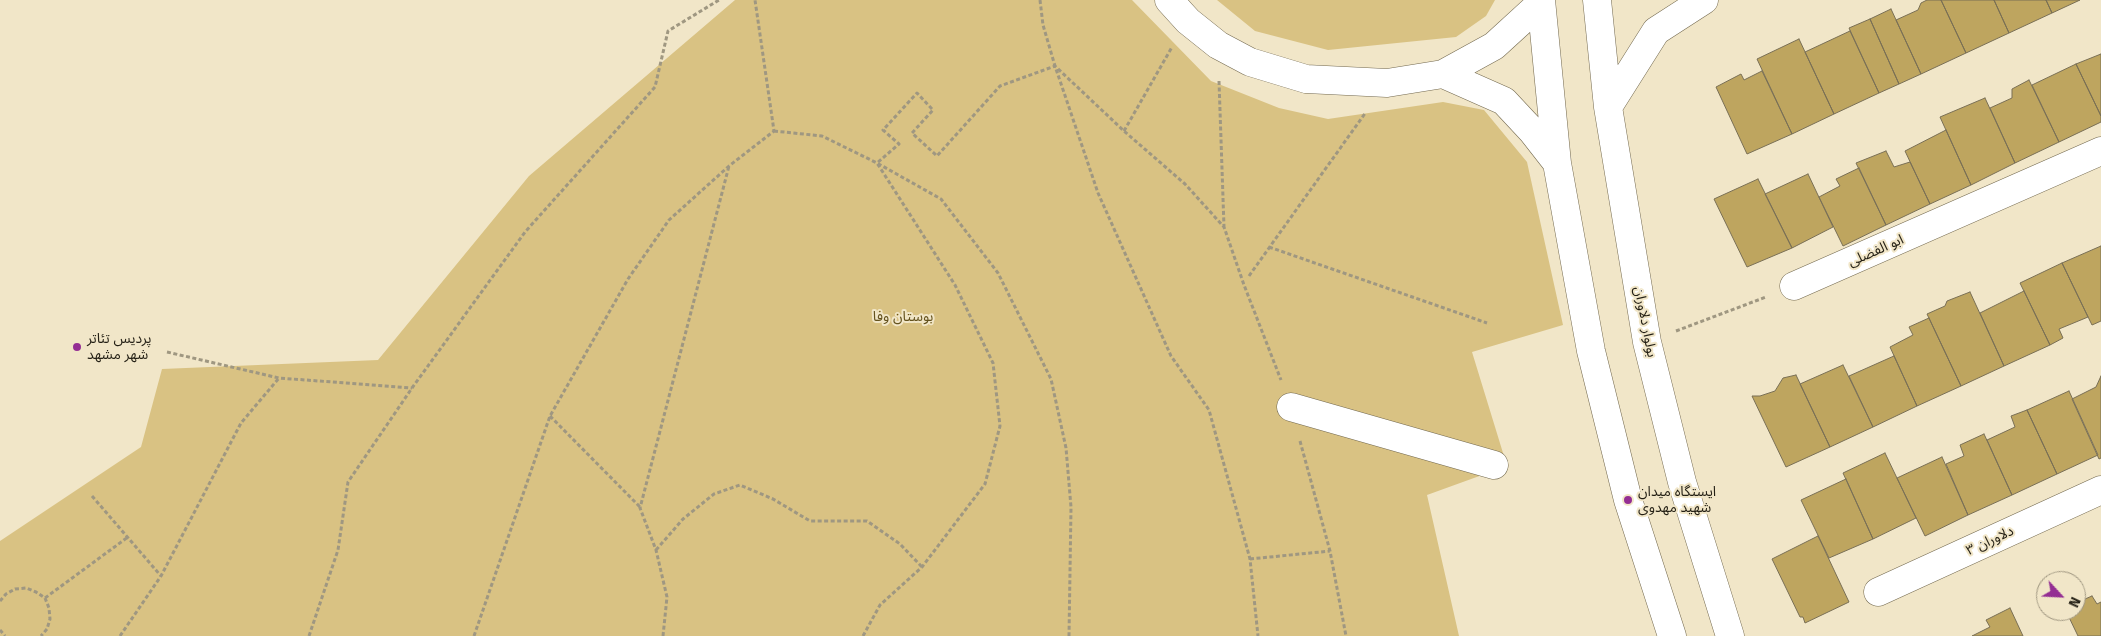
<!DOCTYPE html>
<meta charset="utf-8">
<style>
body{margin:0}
#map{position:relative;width:2101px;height:636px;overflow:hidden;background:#f1e6c8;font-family:"Fira Sans",sans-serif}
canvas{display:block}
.north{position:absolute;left:2036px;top:571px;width:50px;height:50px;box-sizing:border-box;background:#f1e6c8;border:1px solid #9f9680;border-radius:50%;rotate:115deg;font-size:14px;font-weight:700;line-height:20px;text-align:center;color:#231f14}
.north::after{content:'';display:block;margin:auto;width:18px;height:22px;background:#942e93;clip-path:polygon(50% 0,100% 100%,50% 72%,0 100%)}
</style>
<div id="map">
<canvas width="2101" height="636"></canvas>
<div class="north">N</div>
</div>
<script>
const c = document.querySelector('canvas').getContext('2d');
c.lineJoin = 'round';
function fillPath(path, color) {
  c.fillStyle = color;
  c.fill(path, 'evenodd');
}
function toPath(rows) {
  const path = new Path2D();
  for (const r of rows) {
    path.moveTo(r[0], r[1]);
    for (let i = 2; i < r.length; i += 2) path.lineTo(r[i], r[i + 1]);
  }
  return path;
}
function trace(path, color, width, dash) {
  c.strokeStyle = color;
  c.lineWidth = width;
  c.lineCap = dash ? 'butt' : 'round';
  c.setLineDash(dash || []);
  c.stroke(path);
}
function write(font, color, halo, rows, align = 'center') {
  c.font = font + ' "Fira Sans","Noto Sans Arabic",sans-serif';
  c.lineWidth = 4;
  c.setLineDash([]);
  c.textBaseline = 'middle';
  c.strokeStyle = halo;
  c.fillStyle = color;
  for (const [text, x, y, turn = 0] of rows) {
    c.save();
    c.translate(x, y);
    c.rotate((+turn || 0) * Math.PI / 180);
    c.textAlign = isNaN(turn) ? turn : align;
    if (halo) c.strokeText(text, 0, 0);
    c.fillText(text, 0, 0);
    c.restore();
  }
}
const green = toPath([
 [735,0,1132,0,1211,81,1279,108,1328,119,1443,102,1484,110,1527,162,1563,325,1472,352,1507,466,1427,495,1459,636,0,636,0,541,141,447,162,369,378,360,529,176],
 [1217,0,1495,0,1486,16,1456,37,1328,50,1255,31]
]);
const building = toPath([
 [1927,0,1941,0,1966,53,1921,74,1896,20,1918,10,1921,3,1927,0],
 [1941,0,1994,0,2009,33,1966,53,1941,0],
 [1994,0,2046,0,2052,13,2009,33,1994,0],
 [2046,0,2080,0,2052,13,2046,0],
 [1891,9,1921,74,1899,84,1870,19,1891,9],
 [1870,19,1899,84,1879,93,1849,28,1870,19],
 [1850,31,1879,93,1834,114,1805,52,1850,31],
 [1799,39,1834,114,1792,134,1757,59,1799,39],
 [2101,54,2101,116,2076,64,2101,54],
 [2076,64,2101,116,2101,122,2059,142,2032,85,2076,64],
 [1762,71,1792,134,1747,154,1716,87,1741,74,1744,80,1762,71],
 [2029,80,2059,142,2015,163,1990,108,2012,98,2012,89,2029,80],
 [1985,98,2015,163,1971,185,1940,117,1985,98],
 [1946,130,1971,185,1930,204,1905,151,1946,130],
 [1886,151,1894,167,1910,162,1930,204,1886,225,1856,163,1886,151],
 [1859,168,1886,225,1843,246,1819,197,1840,186,1836,179,1859,168],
 [1808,174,1833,227,1792,248,1765,194,1808,174],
 [1758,179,1792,248,1747,267,1714,199,1758,179],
 [2101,246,2101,321,2092,325,2062,263,2101,246],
 [2062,263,2088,317,2059,329,2063,338,2050,345,2020,283,2062,263],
 [2024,291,2050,345,2004,366,1980,313,2024,291],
 [1970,292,2004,366,1961,386,1927,314,1945,306,1947,301,1970,292],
 [1929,318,1961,386,1917,406,1890,347,1913,335,1909,327,1929,318],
 [1894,356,1917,406,1873,427,1849,376,1894,356],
 [1843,365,1873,427,1830,447,1800,384,1843,365],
 [1796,375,1830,447,1786,467,1752,396,1760,396,1775,391,1783,378,1796,375],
 [2101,376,2101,458,2099,459,2072,399,2096,387,2101,376],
 [2069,391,2098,455,2057,474,2027,410,2069,391],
 [2027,410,2057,474,2012,495,1987,440,2015,427,2011,416,2027,410],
 [1984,434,2012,495,1968,515,1946,464,1964,456,1960,445,1984,434],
 [1885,453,1916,518,1873,539,1843,473,1885,453],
 [1942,457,1968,515,1925,536,1897,478,1942,457],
 [1846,479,1873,539,1829,558,1801,500,1846,479],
 [1818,536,1849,602,1805,623,1803,617,1800,617,1772,559,1818,536],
 [2092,596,2097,604,2101,602,2101,636,2078,636,2066,611,2076,611,2076,603,2092,596],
 [2010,608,2023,636,1972,636,1990,627,1986,620,2010,608]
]);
const path = toPath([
 [1040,0,1043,25,1055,66,1098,193,1171,356,1209,410,1250,559,1258,636],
 [1219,81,1224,227],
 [774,131,822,136,877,163,941,199,998,273,1051,379,1066,448,1071,507,1069,636],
 [1124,131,1172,47],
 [1269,247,1487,323],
 [1249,276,1366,112],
 [1676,331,1766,297],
 [167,352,279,378,412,388],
 [550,416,640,507],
 [1300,441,1330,551,1346,636],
 [92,496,161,576],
 [656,550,683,519,714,494,740,485,773,499,810,521,867,521,900,544,922,567],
 [1250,559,1330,551],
 [45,598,128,537],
 [0,601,6,594,15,589,26,588,36,592,45,598,49,608,50,619,47,629,41,636],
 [0,630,5,636],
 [120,636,161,576,241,423,279,378],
 [309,636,338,550,348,482,412,388,525,232,655,87,668,31,719,0],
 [474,636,550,416,628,279,669,220,729,166,774,131,755,0],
 [663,636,667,597,656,550,640,508,729,166],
 [863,636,880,605,922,567,985,484,1000,426,993,363,955,285,877,163,899,144,883,130,917,93,933,110,912,133,937,156,1000,86,1055,66,1124,131,1185,184,1224,227,1244,285,1281,380]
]);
const minor = toPath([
 [1169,0,1188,21,1218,45,1250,62,1306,79,1387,83,1443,74,1494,46,1541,3],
 [1541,0,1557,163,1591,351,1628,500,1672,636],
 [1597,0,1608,107,1647,342,1682,482,1730,636],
 [1443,74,1504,101,1532,131,1557,163],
 [1608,107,1656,31,1704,0],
 [1794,286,2101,151],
 [1291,407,1494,465],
 [1878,592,2101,490]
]);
const markers = [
 [77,347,5,"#942e93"],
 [1628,500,5,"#942e93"]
];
const streetNames = [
 ["ابو الفضلی",1876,251,-24],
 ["بولوار دلاوران",1645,322,79],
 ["دلاوران ۳",1990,541,-25]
];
const parkNames = [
 ["بوستان وفا",903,317]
];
const poiNames = [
 ["پردیس تئاتر",87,339],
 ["شهر مشهد",87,355],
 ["ایستگاه میدان",1638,492],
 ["شهید مهدوی",1638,508]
];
fillPath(green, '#d9c283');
fillPath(building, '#bea55f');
trace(building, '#796f55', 1);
trace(minor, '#73694f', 29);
trace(path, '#9f9781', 3, [4, 2.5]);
trace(minor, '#fff', 28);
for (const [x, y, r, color] of markers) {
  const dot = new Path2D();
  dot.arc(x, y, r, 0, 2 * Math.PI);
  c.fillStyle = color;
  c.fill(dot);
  trace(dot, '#f1e6c8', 2);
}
write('14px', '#231f14', '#f1e6c8', streetNames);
write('14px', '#64521d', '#f1e6c8', parkNames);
write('14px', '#231f14', '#f1e6c8', poiNames, 'left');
</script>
